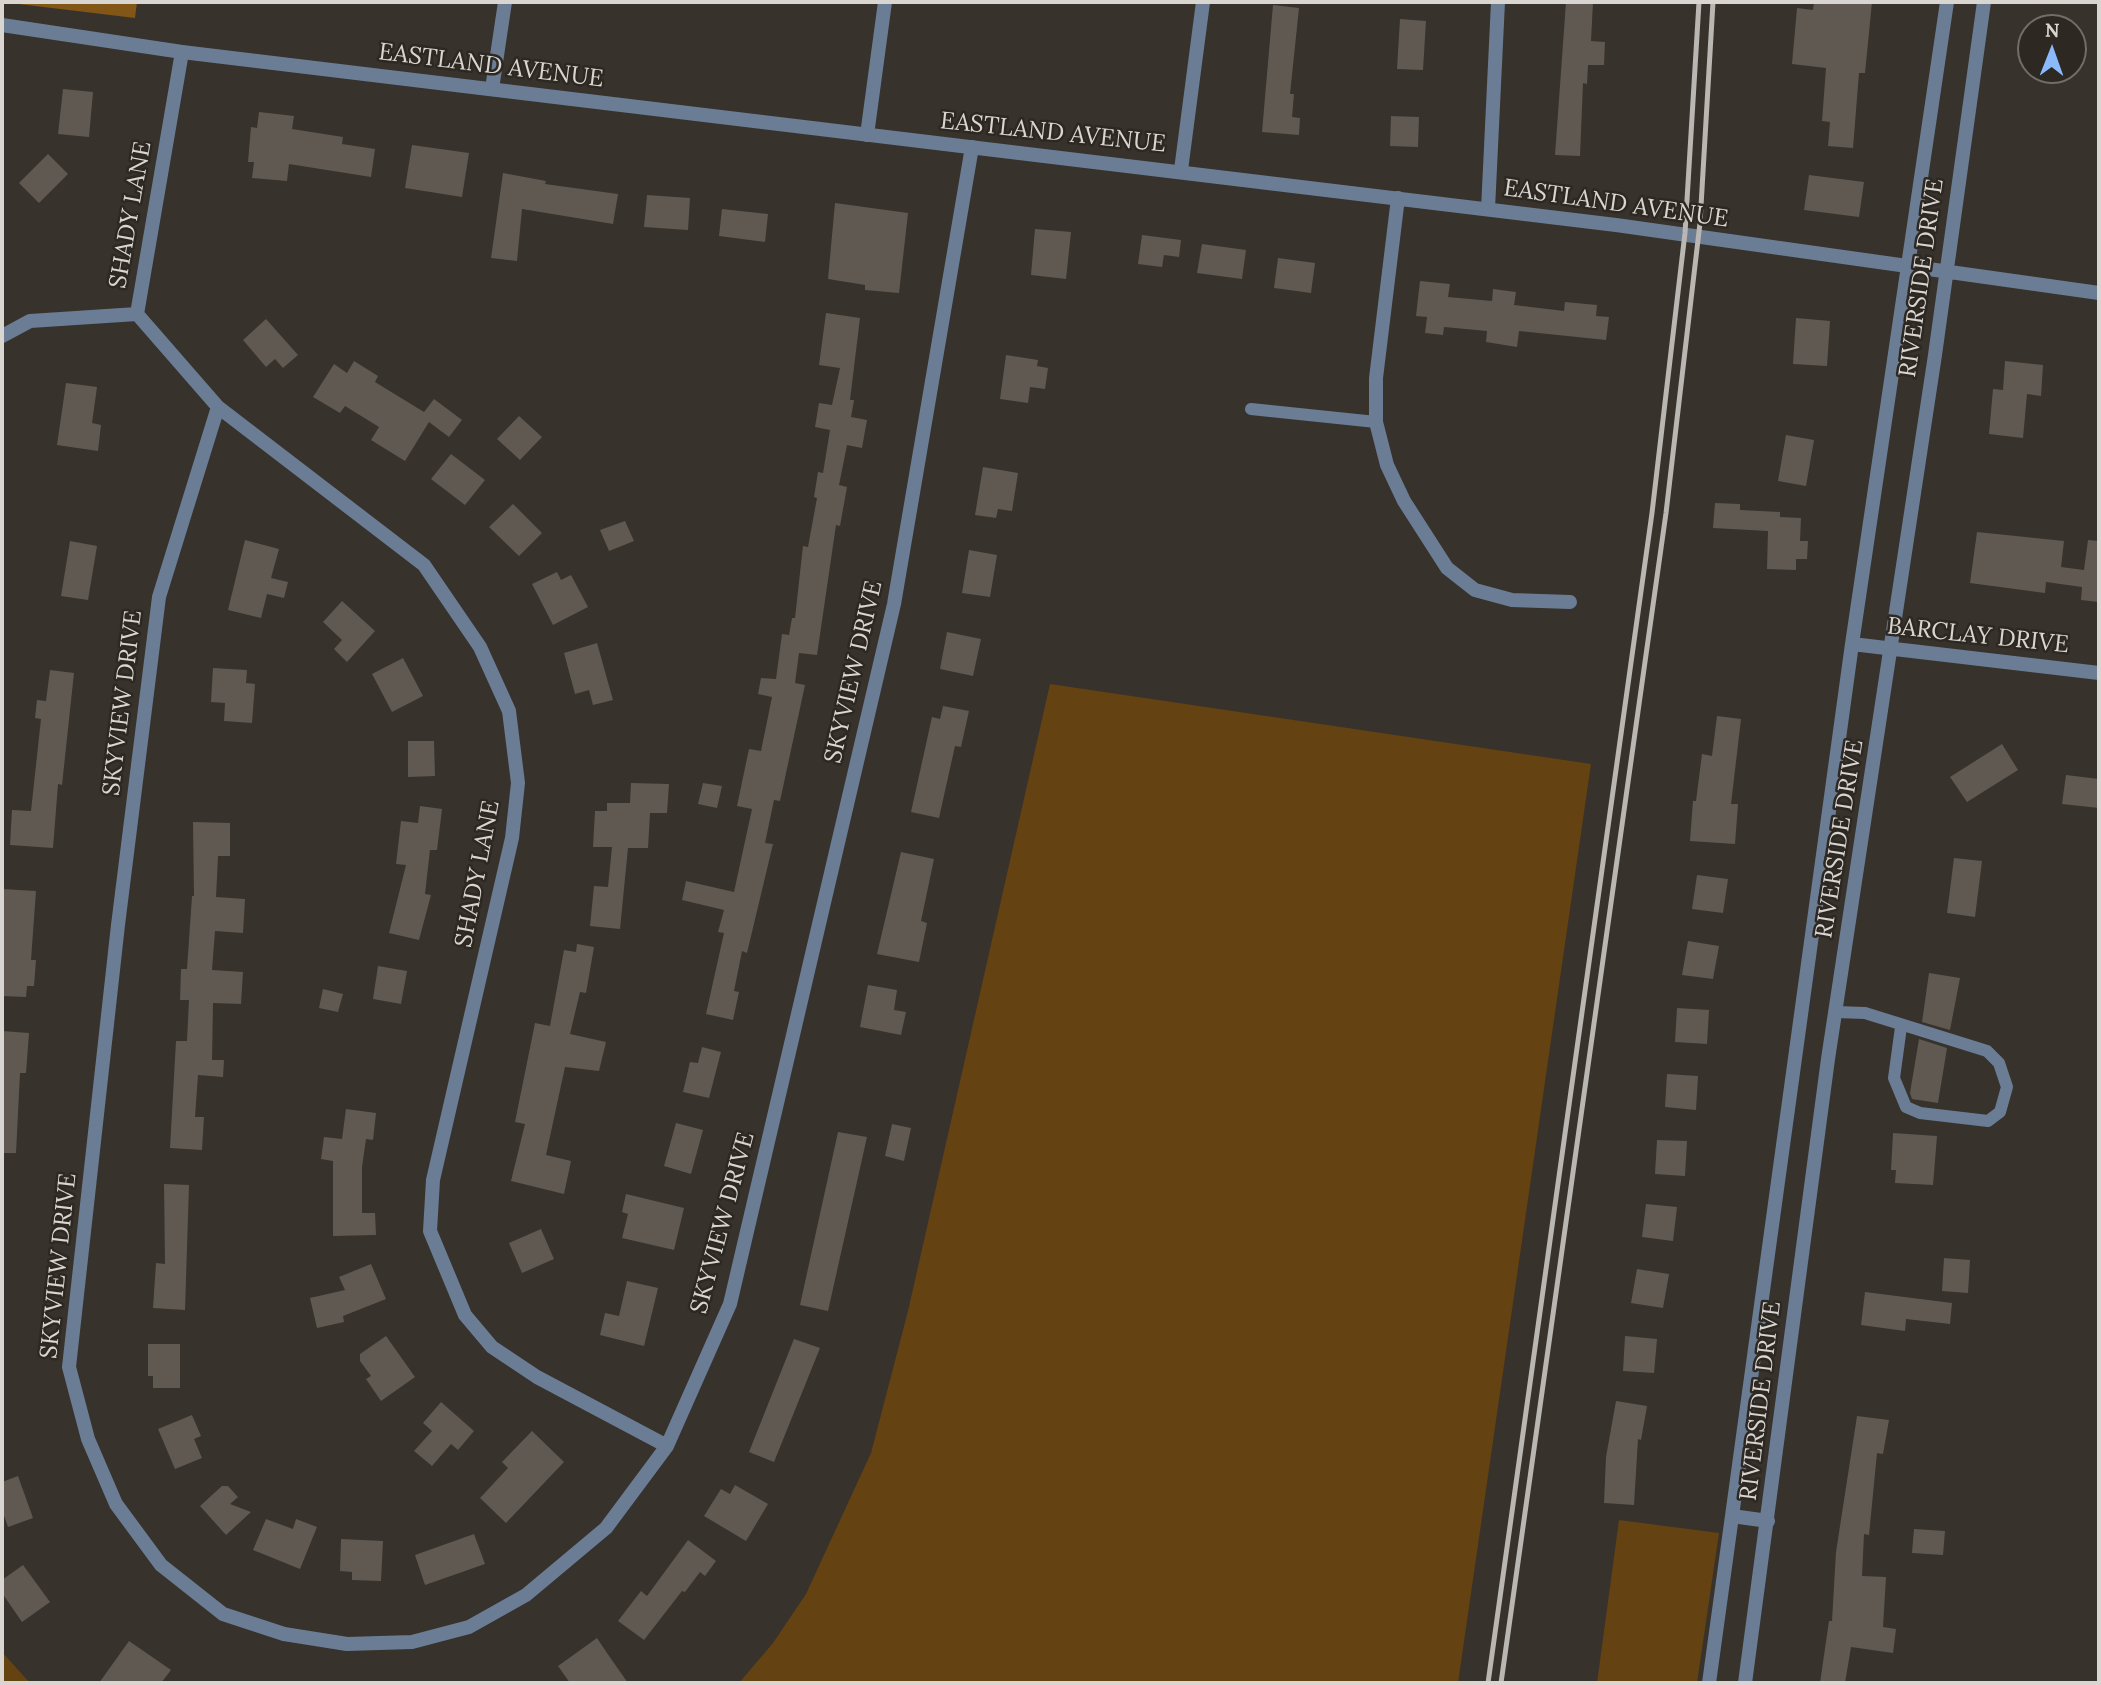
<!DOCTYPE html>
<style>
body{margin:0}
#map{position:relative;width:2101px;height:1685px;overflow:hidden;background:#37322c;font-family:Lora,serif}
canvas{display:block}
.frame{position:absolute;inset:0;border:4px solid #d9d5d1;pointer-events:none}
.north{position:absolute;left:2017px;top:14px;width:70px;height:70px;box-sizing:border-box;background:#2d2822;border:2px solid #726d68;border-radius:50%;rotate:1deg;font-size:19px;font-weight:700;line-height:28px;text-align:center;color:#d9d5d1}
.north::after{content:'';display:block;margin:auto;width:24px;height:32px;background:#8abafc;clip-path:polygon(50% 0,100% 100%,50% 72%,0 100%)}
</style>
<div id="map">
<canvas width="2101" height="1685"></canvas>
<div class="frame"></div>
<div class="north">N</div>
</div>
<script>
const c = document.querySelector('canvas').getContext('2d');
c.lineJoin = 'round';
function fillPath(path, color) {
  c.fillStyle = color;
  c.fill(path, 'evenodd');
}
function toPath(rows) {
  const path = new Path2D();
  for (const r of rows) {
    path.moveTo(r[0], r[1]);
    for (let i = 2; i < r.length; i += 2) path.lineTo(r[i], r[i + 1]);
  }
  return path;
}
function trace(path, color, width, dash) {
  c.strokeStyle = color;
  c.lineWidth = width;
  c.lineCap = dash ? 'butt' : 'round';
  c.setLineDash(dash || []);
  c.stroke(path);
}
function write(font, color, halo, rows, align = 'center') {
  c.font = font + ' Lora,serif';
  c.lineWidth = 5;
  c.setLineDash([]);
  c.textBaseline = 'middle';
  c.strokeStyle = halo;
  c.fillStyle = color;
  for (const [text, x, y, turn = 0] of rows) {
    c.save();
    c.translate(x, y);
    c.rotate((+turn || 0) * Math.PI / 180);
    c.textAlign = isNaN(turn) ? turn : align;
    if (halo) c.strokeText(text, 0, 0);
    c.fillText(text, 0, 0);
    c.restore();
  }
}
const green = toPath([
 [1050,684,1591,764,1458,1683,739,1683,773,1643,806,1594,871,1453,908,1311],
 [1619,1520,1719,1533,1697,1683,1597,1683],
 [2,1652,30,1683,2,1683]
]);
const forest = toPath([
 [2,2,137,2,135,18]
]);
const building = toPath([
 [1566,2,1593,2,1591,41,1605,42,1604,65,1588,65,1587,84,1583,83,1580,156,1555,155],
 [1814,2,1872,2,1865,73,1859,73,1853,148,1828,146,1830,122,1822,121,1826,68,1792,64,1797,8,1813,10],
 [1273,5,1299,8,1290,94,1294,94,1292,117,1300,118,1299,135,1262,132],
 [1400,19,1426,21,1423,70,1397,69],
 [63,89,93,92,89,137,58,134],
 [259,112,294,116,292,129,343,137,342,144,375,149,371,177,289,164,287,181,252,178,254,162,248,162,251,127,257,128],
 [1391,116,1419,117,1418,147,1390,146],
 [412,145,469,153,462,197,405,188],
 [48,154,68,174,39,203,19,183],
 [503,173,546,181,545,184,618,194,613,224,522,209,517,261,491,258],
 [1809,175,1864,182,1859,217,1804,210],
 [647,195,690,198,688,230,644,227],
 [835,203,908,213,899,293,865,290,865,285,828,279],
 [722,209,768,214,765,242,719,236],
 [1035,229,1071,232,1066,279,1031,275],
 [1142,235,1181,240,1179,257,1164,255,1162,267,1138,264],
 [1202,244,1246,250,1242,279,1197,273],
 [1278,258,1315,263,1311,293,1274,288],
 [1420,281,1450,284,1448,297,1492,301,1493,289,1516,292,1514,305,1564,311,1565,302,1597,305,1596,316,1609,317,1606,340,1519,331,1517,347,1486,342,1487,331,1444,327,1443,335,1425,333,1427,317,1416,316],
 [826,313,860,318,850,400,854,400,851,417,867,420,862,448,847,445,839,485,847,487,840,526,836,525,817,655,799,653,795,683,805,685,780,801,774,800,765,843,773,844,747,953,742,951,734,991,739,992,733,1020,706,1014,724,933,718,932,724,910,682,900,686,881,734,892,752,809,737,806,749,749,761,751,772,697,758,694,761,678,776,679,782,634,789,635,792,618,795,618,803,546,808,547,817,498,814,497,818,472,823,473,830,430,815,427,819,403,832,405,840,368,819,365],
 [1796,318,1830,321,1827,366,1793,364],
 [266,319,298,355,283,368,275,359,266,367,243,340],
 [1006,355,1038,360,1037,366,1048,368,1045,389,1030,387,1028,403,1000,399],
 [354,361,378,376,375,382,424,412,434,399,462,420,449,437,429,422,405,461,371,440,379,427,345,406,340,413,313,397,334,364,347,373],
 [2005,361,2043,365,2041,396,2027,394,2023,438,1989,434,1993,389,2003,390],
 [66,383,97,387,92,423,101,425,98,451,57,445],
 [519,416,542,437,520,460,497,439],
 [1786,435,1814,440,1806,486,1778,481],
 [451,454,485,480,465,505,431,479],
 [983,467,1018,473,1012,511,998,509,996,518,975,515],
 [1715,503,1740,504,1740,510,1780,512,1780,517,1801,518,1800,541,1808,541,1807,559,1796,559,1796,570,1767,569,1768,531,1713,528],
 [513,504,542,533,519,556,489,527],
 [625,521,634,541,609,551,600,530],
 [1977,532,2064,541,2061,567,2084,570,2088,540,2099,541,2099,602,2081,600,2082,587,2046,582,2045,593,1970,583],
 [245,540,279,549,271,578,288,582,284,598,267,594,261,618,228,610],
 [70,541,97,546,88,600,61,596],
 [969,550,997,555,990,597,962,593],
 [557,572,561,580,571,575,588,607,553,625,532,584],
 [342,601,375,631,347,662,334,649,342,640,323,622],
 [947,632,981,639,973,676,940,669],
 [597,643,613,700,593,705,589,690,575,694,564,653],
 [403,658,423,696,392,712,372,674],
 [213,668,247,670,246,683,255,684,252,723,224,721,225,703,211,702],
 [50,670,74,673,62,785,58,784,53,848,10,845,12,810,31,811,41,719,35,718,37,700,46,701],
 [943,706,969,711,961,747,955,746,939,818,911,812,932,717,940,719],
 [1717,716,1741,719,1731,804,1738,804,1735,844,1690,841,1693,801,1696,801,1702,754,1712,756],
 [408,741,434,741,435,776,408,777],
 [2002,744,2018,770,1967,802,1950,777],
 [2066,775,2099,779,2099,808,2062,804],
 [631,783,669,784,667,813,650,813,648,848,628,848,620,929,590,926,594,886,608,887,612,847,593,847,595,811,607,811,607,803,630,803],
 [703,783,722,786,717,808,698,804],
 [420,806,442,809,437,850,430,850,425,894,431,895,419,940,389,933,406,865,396,864,401,821,418,823],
 [193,822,230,823,230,856,218,856,216,897,245,899,243,933,215,931,212,970,243,972,241,1004,213,1003,212,1060,224,1060,223,1077,198,1075,195,1117,204,1117,202,1150,170,1148,176,1041,187,1041,189,1000,180,1000,181,969,187,969,192,896,194,896],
 [901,852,934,859,921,921,927,923,919,962,877,954],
 [1954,858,1982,861,1975,917,1947,913],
 [1697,875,1728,879,1723,913,1692,909],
 [2,889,36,891,31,960,36,960,34,986,27,986,26,997,2,996],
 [1688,941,1719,946,1713,979,1682,975],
 [577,944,594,947,586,993,580,992,570,1034,606,1042,599,1071,565,1067,546,1155,571,1161,564,1194,511,1181,525,1124,515,1122,535,1023,550,1026,564,950,576,952],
 [378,966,407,971,401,1004,373,999],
 [1929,973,1960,978,1950,1030,1922,1022],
 [868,985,897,990,894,1010,906,1012,901,1035,860,1027],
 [323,989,343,994,338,1012,319,1008],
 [1677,1008,1709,1010,1707,1044,1675,1042],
 [2,1031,29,1033,26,1073,20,1073,16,1153,2,1153],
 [1919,1039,1947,1048,1938,1103,1912,1099,1910,1093],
 [702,1047,721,1052,709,1098,683,1092,690,1062,698,1063],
 [1667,1074,1698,1076,1696,1110,1665,1107],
 [346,1109,376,1113,373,1140,366,1139,362,1167,362,1213,375,1213,376,1235,333,1236,333,1161,321,1159,324,1137,342,1139],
 [676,1123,703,1130,691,1174,664,1166],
 [892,1124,911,1128,904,1161,885,1156],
 [838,1132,867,1137,828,1311,800,1305],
 [1893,1133,1937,1136,1933,1185,1895,1183,1896,1170,1891,1170],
 [1657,1140,1687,1141,1685,1176,1655,1174],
 [164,1184,189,1185,185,1310,153,1308,156,1263,165,1264],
 [626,1194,684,1208,674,1250,622,1238,628,1214,622,1212],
 [1646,1204,1677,1207,1673,1241,1642,1237],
 [541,1229,554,1259,522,1273,509,1243],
 [1944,1258,1970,1260,1968,1293,1942,1291],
 [371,1264,386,1299,343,1316,344,1322,317,1328,310,1298,345,1290,339,1277],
 [1637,1269,1669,1274,1663,1308,1631,1303],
 [627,1281,658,1288,644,1346,600,1335,605,1313,619,1316],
 [1865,1292,1952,1303,1950,1324,1906,1319,1905,1331,1861,1325],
 [386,1336,415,1377,381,1401,366,1379,371,1376,360,1361,360,1354],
 [1625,1336,1657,1339,1654,1373,1623,1371],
 [794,1339,820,1348,774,1462,749,1452],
 [148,1344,180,1344,180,1388,153,1388,153,1376,148,1376],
 [1616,1401,1647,1406,1641,1440,1638,1439,1634,1505,1604,1503,1606,1457],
 [441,1402,474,1431,458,1450,451,1444,432,1466,414,1451,432,1431,423,1423],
 [192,1415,201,1436,194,1439,202,1458,175,1469,158,1429],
 [1857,1416,1889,1420,1883,1454,1877,1453,1869,1535,1864,1534,1862,1576,1886,1577,1883,1627,1896,1629,1893,1653,1851,1647,1845,1683,1820,1683,1829,1621,1832,1621,1836,1552],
 [532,1431,564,1462,506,1523,480,1498,508,1468,502,1462],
 [18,1476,33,1518,8,1527,2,1510,2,1482],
 [735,1485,768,1504,746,1541,704,1516,721,1489,730,1494],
 [222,1486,228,1486,238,1497,230,1504,251,1512,226,1535,200,1506],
 [266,1519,293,1529,296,1519,317,1527,300,1569,253,1550],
 [1914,1529,1945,1531,1943,1555,1912,1553],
 [474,1534,485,1564,425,1585,415,1555],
 [341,1539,383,1541,381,1581,352,1580,352,1572,340,1571],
 [688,1540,716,1561,705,1576,700,1572,685,1592,682,1591,644,1640,618,1621,641,1591,647,1596],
 [23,1565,50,1602,22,1622,2,1593,2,1580],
 [597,1638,607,1653,628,1683,570,1683,558,1666],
 [129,1641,171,1670,161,1683,99,1683]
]);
const service = toPath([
 [1251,409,1376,422],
 [1836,1012,1865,1013,1987,1051,1999,1063,2007,1087,2000,1112,1988,1121,1920,1113,1906,1107,1894,1078,1901,1027]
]);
const minor = toPath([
 [492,89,505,2],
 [867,135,885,2],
 [1181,170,1203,2],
 [1398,198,1376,378,1376,422,1387,465,1404,501,1447,568,1475,590,1512,600,1570,602],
 [1488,209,1498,2],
 [137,314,218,407,424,565,480,647,509,711,518,783,512,838,433,1180,430,1231,465,1315,492,1347,537,1377,667,1446],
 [137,314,182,52],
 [2,336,30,321,137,314],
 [218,407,159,597,118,925,69,1367,88,1439,116,1504,161,1565,223,1614,284,1634,347,1644,412,1642,469,1627,526,1595,606,1528,667,1446,730,1304,894,604,972,147]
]);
const tertiary = toPath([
 [2,25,182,52,1616,225,2099,293],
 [1852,644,2099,673],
 [1732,1516,1768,1521],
 [1709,1683,1852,644,1947,2],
 [1745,1683,1828,1059,1935,355,1984,2]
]);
const rail = toPath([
 [1488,1683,1652,513,1685,233,1699,2],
 [1501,1683,1666,513,1700,223,1713,2]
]);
const streetNames = [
 ["EASTLAND AVENUE",491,66,7],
 ["EASTLAND AVENUE",1053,133,6],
 ["EASTLAND AVENUE",1616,204,8],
 ["SHADY LANE",131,215,-80],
 ["RIVERSIDE DRIVE",1922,278,-82],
 ["BARCLAY DRIVE",1978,636,6],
 ["SKYVIEW DRIVE",854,672,-77],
 ["SKYVIEW DRIVE",123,703,-83],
 ["RIVERSIDE DRIVE",1840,839,-81],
 ["SHADY LANE",478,874,-79],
 ["SKYVIEW DRIVE",723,1223,-75],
 ["SKYVIEW DRIVE",59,1266,-84],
 ["RIVERSIDE DRIVE",1761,1401,-83]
];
fillPath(green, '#654211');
fillPath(forest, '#825616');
fillPath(building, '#5f5952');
trace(service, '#6b7d95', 12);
trace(minor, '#6b7d95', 14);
trace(tertiary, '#6b7d95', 14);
trace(rail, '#bab6b2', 5);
write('24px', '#d9d5d1', '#2d2822', streetNames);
</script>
